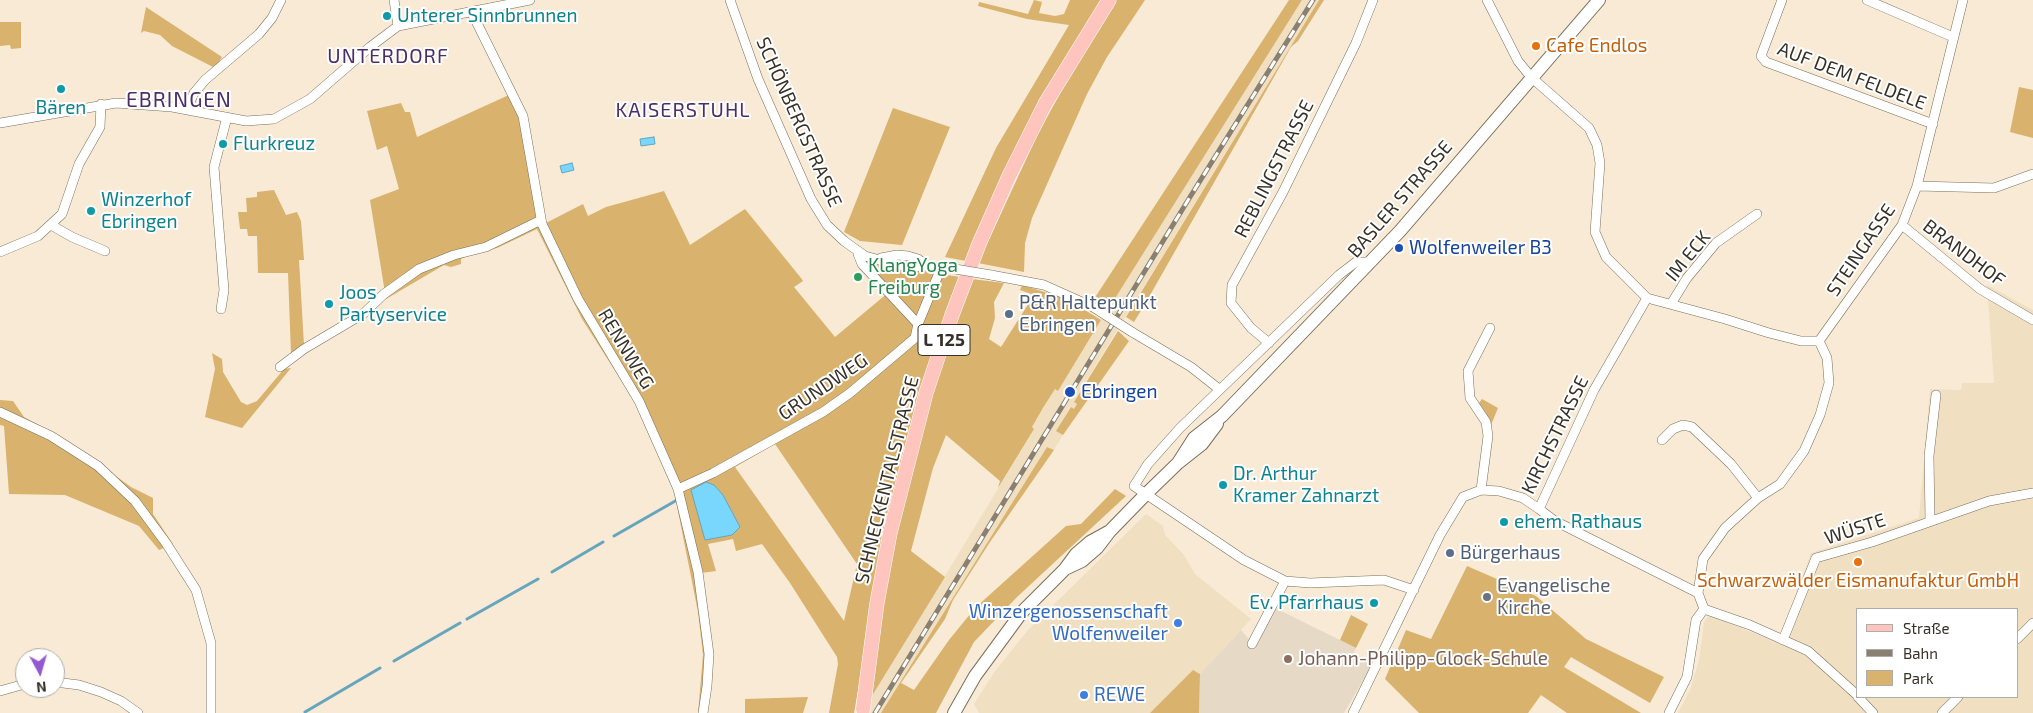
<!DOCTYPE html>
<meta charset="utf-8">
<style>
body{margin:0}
#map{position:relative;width:2033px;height:713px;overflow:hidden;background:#f8ead4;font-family:"Exo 2",sans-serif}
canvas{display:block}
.legend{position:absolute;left:1856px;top:608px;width:162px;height:90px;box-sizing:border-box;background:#fff;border:1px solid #afada9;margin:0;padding:6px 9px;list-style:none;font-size:15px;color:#373229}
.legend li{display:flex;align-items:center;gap:10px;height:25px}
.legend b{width:25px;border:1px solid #afada9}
.north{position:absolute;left:15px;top:648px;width:50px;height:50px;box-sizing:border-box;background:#fff;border:1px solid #afada9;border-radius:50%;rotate:174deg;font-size:14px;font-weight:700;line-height:20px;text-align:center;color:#373229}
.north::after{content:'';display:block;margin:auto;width:18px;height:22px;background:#9459d0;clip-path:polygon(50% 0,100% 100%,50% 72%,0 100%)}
</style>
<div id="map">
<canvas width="2033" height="713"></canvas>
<ul class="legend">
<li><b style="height:6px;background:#fec5bf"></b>Straße</li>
<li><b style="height:6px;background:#898071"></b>Bahn</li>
<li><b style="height:14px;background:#d9b26d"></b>Park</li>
</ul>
<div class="north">N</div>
</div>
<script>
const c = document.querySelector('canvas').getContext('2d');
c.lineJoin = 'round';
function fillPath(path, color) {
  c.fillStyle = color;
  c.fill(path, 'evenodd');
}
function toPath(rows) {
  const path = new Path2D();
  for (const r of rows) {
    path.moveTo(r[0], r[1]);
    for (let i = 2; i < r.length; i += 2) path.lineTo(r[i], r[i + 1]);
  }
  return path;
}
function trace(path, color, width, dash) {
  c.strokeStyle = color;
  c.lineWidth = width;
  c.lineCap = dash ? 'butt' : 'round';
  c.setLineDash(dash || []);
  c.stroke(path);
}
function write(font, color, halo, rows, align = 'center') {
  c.font = font + ' "Exo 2",sans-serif';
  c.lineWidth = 4;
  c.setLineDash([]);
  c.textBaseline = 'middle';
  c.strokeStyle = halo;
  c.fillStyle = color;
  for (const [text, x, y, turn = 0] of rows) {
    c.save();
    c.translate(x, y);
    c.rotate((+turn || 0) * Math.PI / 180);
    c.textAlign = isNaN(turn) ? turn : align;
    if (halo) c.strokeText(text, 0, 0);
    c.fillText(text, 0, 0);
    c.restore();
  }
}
const built = toPath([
 [1302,0,1319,0,1074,401,1077,404,1074,409,1070,407,1057,430,1063,435,1054,450,1047,447,881,713,862,713,1033,431,1034,429,1032,428,1035,422,1055,389,1058,391,1154,233],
 [1987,285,2033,310,2033,713,1678,713,1690,690,1699,660,1704,622,1710,615,1778,643,1811,553,1919,518,1930,389,1961,390,1962,383,1994,383],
 [1857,609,2017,609,2017,697,1857,697],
 [1146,514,1163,526,1165,535,1184,555,1195,574,1251,619,1241,630,1200,674,1193,670,1150,713,979,713,974,704,995,671,1028,630]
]);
const education = toPath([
 [1273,607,1356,648,1353,654,1373,663,1344,713,1199,713,1200,674,1241,630,1252,643]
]);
const green = toPath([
 [1034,0,1042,2,1039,13,1055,16,1064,14,1070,0,1104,0,966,261,945,257,996,148,1069,25,1027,19,978,6,979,2,1028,14],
 [1115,0,1145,0,1107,57,1087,94,1032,218,1025,243,1024,272,978,263,1037,136,1085,47],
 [1289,0,1302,0,1109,308,1094,299],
 [1319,0,1324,0,1298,41,1291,47,1145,304,1134,322,1126,317],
 [146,7,222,57,215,68,172,46,160,35,144,31,141,33],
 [0,22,21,22,21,48,11,49,10,45,0,46],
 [2019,87,2033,90,2033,138,2010,132],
 [511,94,519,116,544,224,583,204,588,216,606,207,664,191,690,245,745,209,801,278,803,281,794,287,835,337,889,292,868,267,870,263,960,277,894,494,854,713,829,713,838,664,837,657,790,583,762,544,736,551,733,539,708,544,716,571,701,573,713,653,706,713,698,713,703,655,698,612,674,491,635,402,582,319,537,229,497,248,469,255,461,259,461,264,451,267,444,265,386,299,370,200,399,189,387,146,377,150,367,111,401,103,405,112,410,112,417,137],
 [775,444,857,564,844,621,735,467],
 [893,108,950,127,902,245,860,241,844,232],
 [274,190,286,215,297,212,301,221,304,260,299,260,304,345,291,354,288,273,258,273,257,236,248,236,247,229,240,229,238,212,247,212,246,198,257,197,257,192],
 [972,279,1004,283,994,302,995,318,989,339,1001,347,1034,295,1020,290,1022,285,1067,299,1101,320,1058,391,1055,389,1043,408,1032,427,1034,429,998,488,1000,481,946,435,933,468,911,551,945,577,872,696,886,584,901,509,929,404],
 [1118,331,1129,341,1063,435,1056,431,1071,407,1074,409,1077,404,1074,402],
 [212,353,222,359,223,372,241,402,247,405,257,401,284,369,291,368,242,428,205,417,215,369],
 [1482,399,1498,408,1491,425,1486,413,1479,403],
 [0,400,13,401,24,417,66,440,131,487,153,498,153,514,173,544,159,550,139,526,65,495,9,494,4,426,0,425],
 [1047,447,1054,450,990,542,953,600,945,619,901,683,914,690,949,640,975,608,1066,526,1081,524,1115,489,1126,496,1017,597,974,642,936,713,881,713],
 [1467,566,1536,596,1586,639,1664,677,1650,703,1571,657,1564,667,1641,713,1567,713,1541,695,1528,713,1419,713,1385,679,1406,630,1431,639],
 [1351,615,1368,624,1356,648,1340,640],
 [1193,670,1200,674,1199,713,1150,713],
 [808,697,803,713,745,713,745,699]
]);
const water = toPath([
 [654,137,655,144,641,146,640,139,654,137],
 [572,163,574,170,562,173,560,166,572,163],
 [706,482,714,485,723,495,740,527,732,535,705,540,691,490,706,482]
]);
const stream = toPath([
 [614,536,677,500],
 [552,572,603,542],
 [467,619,538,579],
 [394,661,460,623],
 [305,712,380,668]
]);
const minor = toPath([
 [394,0,398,26],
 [730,0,758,79,811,199,827,225,844,241,865,256,907,267,927,266,955,269],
 [1782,0,1761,56,1766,62,1933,124],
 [1867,0,1953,37],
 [472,13,523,116,542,224,578,299,639,401,678,489,698,572,709,654,707,686,703,713],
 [187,109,194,93,205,80,259,34,272,18,281,0],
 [0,123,116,103,172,107,246,121,274,119,310,99,370,47,398,26,530,0],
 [1917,186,1994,188,2033,174],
 [51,225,72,237,105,251],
 [1902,225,1980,289,2033,320],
 [0,252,38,236,62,214,79,164,100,127,101,104],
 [858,254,862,264,918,324],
 [881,258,897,255,908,256,918,259,927,266],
 [1372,262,1356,262,1339,275,1180,428,1148,464,1134,486,1244,560,1285,581,1310,583,1384,580,1414,590],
 [991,275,1044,285,1093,307],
 [1647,298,1725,319,1769,333,1801,341,1819,341,1902,225,1917,186,1963,0],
 [1671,304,1687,278,1716,243,1757,214],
 [221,309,224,290,214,167,227,117],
 [1132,332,1191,367,1219,389],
 [1269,343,1251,328,1231,303,1232,285,1283,192,1356,43,1373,0],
 [280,367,304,349,363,314,384,294,419,269,454,255,486,247,541,220],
 [0,412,51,436,98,466,135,501,166,543,196,590,211,643,211,713],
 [1662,440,1673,429,1683,425,1692,427,1731,464,1758,498],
 [678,489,713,473,823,412,850,393,915,338,918,324,941,268],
 [1481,490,1488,436,1486,422,1470,398,1468,371,1490,328],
 [1539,509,1555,521,1698,593],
 [1930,521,1929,456,1936,395],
 [1704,609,1750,625,1808,651,1857,695],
 [2017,639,2033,623],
 [1783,640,1816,558,1872,542,1989,501,2033,493],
 [1252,644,1285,581],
 [55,682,79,685,101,692,121,701,138,713],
 [0,691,25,684],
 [1858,697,1873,713],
 [1353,713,1440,535,1463,497,1481,490,1499,491,1523,498,1539,509,1594,390,1647,298,1606,257,1595,232,1600,163,1597,145,1589,128,1531,77,1518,61,1487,0],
 [1669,713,1687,677,1696,620,1704,609,1698,593,1703,559,1725,528,1758,498,1780,484,1804,451,1820,415,1829,383,1827,358,1819,341],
 [1942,713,1958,697]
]);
const secondary = toPath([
 [1178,463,1194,438,1222,416,1400,231,1599,0],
 [1067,568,1082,561,1097,548,1110,531,1146,494,1178,463,1202,444,1217,424],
 [954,713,975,676,1022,612,1065,569,1076,554,1090,542,1110,531]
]);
const primary = toPath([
 [863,709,877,603,890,533,926,393,952,315,979,244,1010,174,1045,104,1109,0]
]);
const rail = toPath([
 [875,713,1190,197,1313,0]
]);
const minorBridge = toPath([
 [955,269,991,275],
 [1093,307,1132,332]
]);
const markers = [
 [387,16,5,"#0f9aa8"],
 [1536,46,5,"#e8710a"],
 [61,89,5,"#0f9aa8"],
 [223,144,5,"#0f9aa8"],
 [91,211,5,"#0f9aa8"],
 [1399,248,5,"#1a4fb4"],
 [858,277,5,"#2e9e5b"],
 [329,304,5,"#0f9aa8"],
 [1009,314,5,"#5c6f8a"],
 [1070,392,6,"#1a4fb4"],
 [1223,485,5,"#0f9aa8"],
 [1504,522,5,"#0f9aa8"],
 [1450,553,5,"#5c6f8a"],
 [1858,562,5,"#e8710a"],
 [1487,597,5,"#6b7280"],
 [1374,603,5,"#0f9aa8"],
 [1178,623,5,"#3f7fe0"],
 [1288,659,5,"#8d6e63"],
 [1084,695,5,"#3f7fe0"]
];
const shields = [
 [944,340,52]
];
const shieldNames = [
 ["L 125",944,340]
];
const cultureNames = [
 ["Unterer Sinnbrunnen",397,16],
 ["Bären",61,108,"center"],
 ["Flurkreuz",233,144],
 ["Winzerhof",101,200],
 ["Ebringen",101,222],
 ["Joos",339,293],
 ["Partyservice",339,315],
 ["Dr. Arthur",1233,474],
 ["Kramer Zahnarzt",1233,496],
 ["ehem. Rathaus",1514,522],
 ["Ev. Pfarrhaus",1364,603,"right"]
];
const foodNames = [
 ["Cafe Endlos",1546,46],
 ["Schwarzwälder Eismanufaktur GmbH",1858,581,"center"]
];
const streetNames = [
 ["AUF DEM FELDELE",1852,76,21],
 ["SCHÖNBERGSTRASSE",799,122,66],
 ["REBLINGSTRASSE",1274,169,-63],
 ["BASLER STRASSE",1400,199,-49],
 ["STEINGASSE",1861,250,-56],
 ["BRANDHOF",1964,253,37],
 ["IM ECK",1688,256,-51],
 ["RENNWEG",626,349,59],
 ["GRUNDWEG",823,387,-34],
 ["KIRCHSTRASSE",1555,435,-64],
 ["SCHNECKENTALSTRASSE",887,480,-76],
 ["WÜSTE",1855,529,-18]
];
const transitNames = [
 ["Wolfenweiler B3",1409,248],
 ["Ebringen",1081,392]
];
const leisureNames = [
 ["KlangYoga",868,266],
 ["Freiburg",868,288]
];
const serviceNames = [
 ["P&R Haltepunkt",1019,303],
 ["Ebringen",1019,325],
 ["Bürgerhaus",1460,553]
];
const worshipNames = [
 ["Evangelische",1497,586],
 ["Kirche",1497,608]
];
const shopNames = [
 ["Winzergenossenschaft",1168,612],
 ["Wolfenweiler",1168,634],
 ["REWE",1094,695,"left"]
];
const educationNames = [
 ["Johann-Philipp-Glock-Schule",1298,659]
];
const neighbourhoodNames = [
 ["UNTERDORF",388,56],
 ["KAISERSTUHL",683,110]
];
const quarterNames = [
 ["EBRINGEN",179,100]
];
fillPath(built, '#f1dfc2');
fillPath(education, '#e6d9c5');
fillPath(green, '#d9b26d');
fillPath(water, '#79d6fc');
trace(water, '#65a5bd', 1);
trace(stream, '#65a5bd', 3);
trace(minor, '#7b6f5b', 10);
trace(secondary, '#7b6f5b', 14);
trace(primary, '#fff', 15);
trace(minor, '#fff', 9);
trace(secondary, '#fff', 12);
trace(primary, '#fec5bf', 14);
trace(rail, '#898071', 5);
trace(rail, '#fff', 3, [9]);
trace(minorBridge, '#7b6f5b', 10, []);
trace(minorBridge, '#fff', 9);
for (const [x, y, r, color] of markers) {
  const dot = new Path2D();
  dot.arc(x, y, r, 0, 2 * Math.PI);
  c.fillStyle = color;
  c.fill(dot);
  trace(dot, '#fff', 2);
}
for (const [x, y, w] of shields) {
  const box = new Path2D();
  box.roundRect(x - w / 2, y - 15.5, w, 31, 4);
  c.fillStyle = '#fff';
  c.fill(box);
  trace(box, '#373229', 1);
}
write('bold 18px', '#373229', null, shieldNames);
write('19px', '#0d838f', '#fff', cultureNames, 'left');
write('19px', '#c56008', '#fff', foodNames, 'left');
write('19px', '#373229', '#fff', streetNames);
write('19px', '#164399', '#fff', transitNames, 'left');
write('19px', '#27864d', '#fff', leisureNames, 'left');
write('19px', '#4e5e75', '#fff', serviceNames, 'left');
write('19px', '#5b616d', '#fff', worshipNames, 'left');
write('19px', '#366cbe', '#fff', shopNames, 'right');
write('19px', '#785e54', '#fff', educationNames, 'left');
c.letterSpacing = '1px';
write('20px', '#4b2e69', '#fff', neighbourhoodNames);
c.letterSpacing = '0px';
c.letterSpacing = '1px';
write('21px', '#4b2e69', '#fff', quarterNames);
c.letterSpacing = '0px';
</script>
